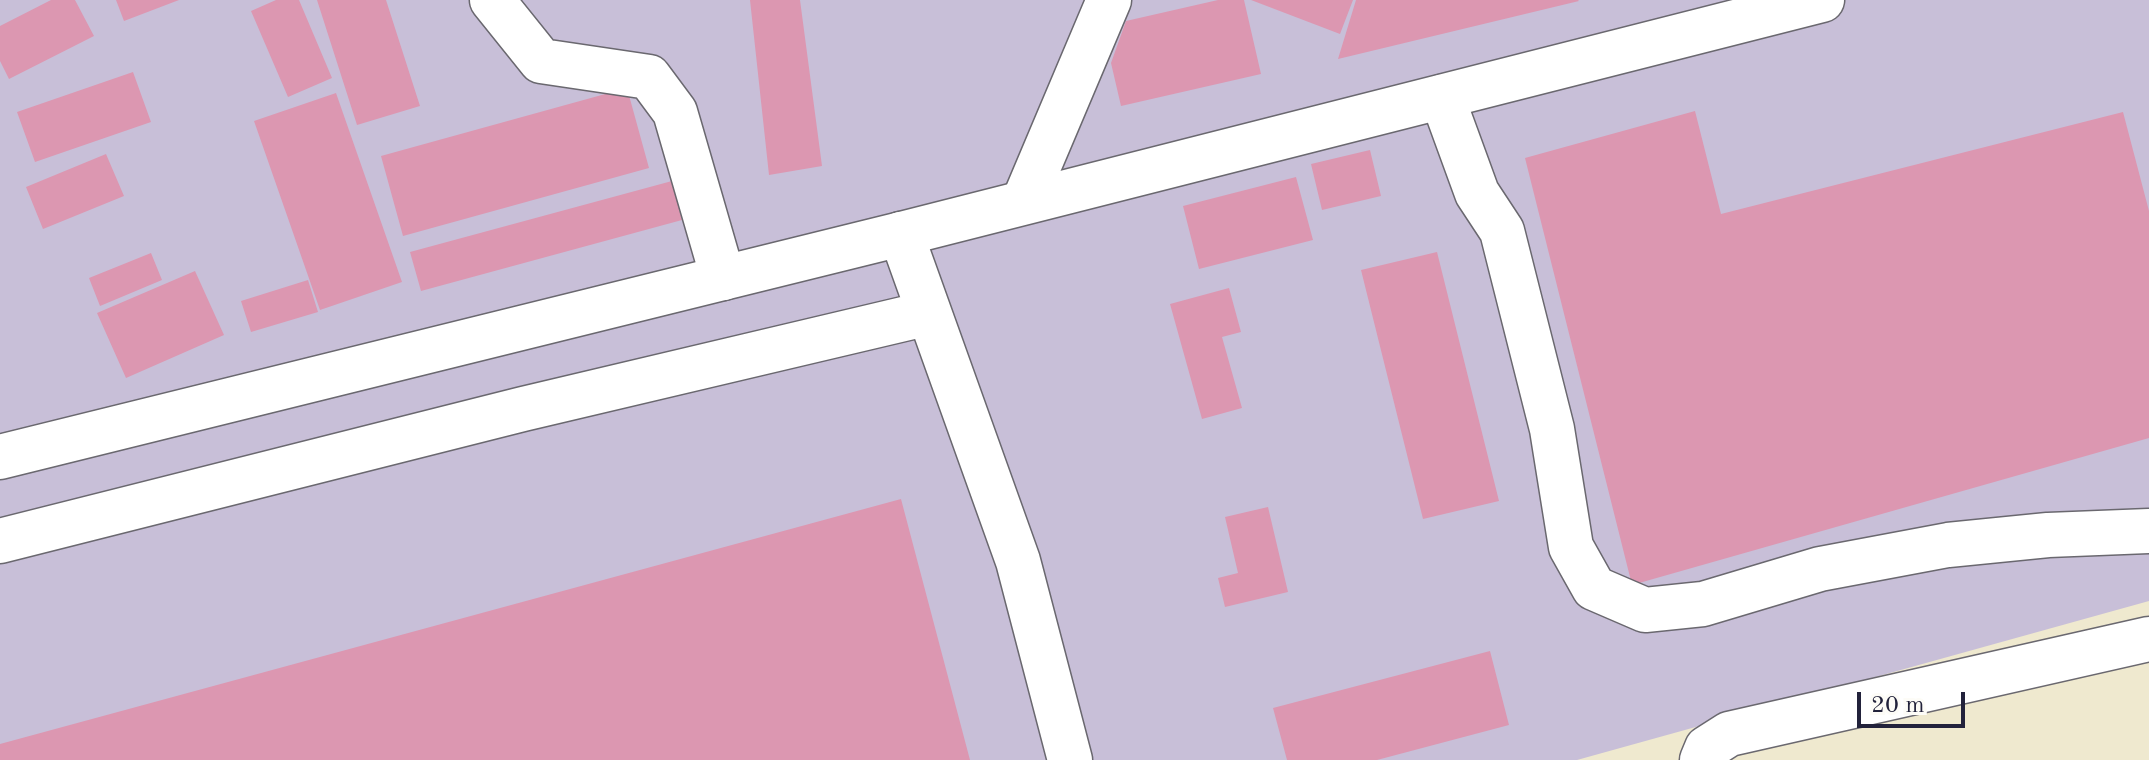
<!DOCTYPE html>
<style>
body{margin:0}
#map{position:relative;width:2149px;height:760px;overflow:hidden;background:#efe9cf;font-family:"Old Standard TT",serif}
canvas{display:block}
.scale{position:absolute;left:1857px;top:692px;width:108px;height:36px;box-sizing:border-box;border:4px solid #22223b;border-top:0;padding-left:10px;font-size:24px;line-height:28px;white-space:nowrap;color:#22223b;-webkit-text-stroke:6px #fdfcf7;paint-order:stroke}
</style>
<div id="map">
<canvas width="2149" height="760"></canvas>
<div class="scale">20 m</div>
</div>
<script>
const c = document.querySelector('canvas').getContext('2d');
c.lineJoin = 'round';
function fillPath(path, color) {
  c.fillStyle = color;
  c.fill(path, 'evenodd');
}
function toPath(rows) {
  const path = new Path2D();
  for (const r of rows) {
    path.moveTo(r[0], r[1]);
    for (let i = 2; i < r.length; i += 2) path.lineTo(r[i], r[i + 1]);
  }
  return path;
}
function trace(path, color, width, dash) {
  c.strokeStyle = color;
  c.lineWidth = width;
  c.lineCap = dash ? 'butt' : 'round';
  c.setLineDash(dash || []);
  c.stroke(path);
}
const industrial = toPath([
 [0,0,2149,0,2149,601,1577,760,0,760]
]);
const building = toPath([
 [51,0,75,0,94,36,9,79,0,61,0,26],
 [116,0,179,0,124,21],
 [276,0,299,0,332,78,288,97,251,11],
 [317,0,386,0,420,106,357,125],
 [750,0,800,0,822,166,769,175],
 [1218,0,1244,0,1261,74,1121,106,1111,63,1126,21],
 [1251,0,1353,0,1340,34],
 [1356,0,1578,0,1579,1,1338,59],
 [133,72,151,122,35,162,17,112],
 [627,88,649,168,403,236,381,156],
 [336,93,402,282,320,310,254,121],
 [1695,111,1721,214,2123,112,2149,211,2149,438,1632,585,1525,158],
 [1370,150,1381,196,1322,210,1311,164],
 [106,154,124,196,43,229,26,187],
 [1296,177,1313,240,1199,269,1183,206],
 [672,181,682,220,421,291,410,252],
 [1437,252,1499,501,1423,519,1361,270],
 [151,253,162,280,100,306,89,278],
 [195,271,224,335,126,378,97,313],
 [308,280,318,312,251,332,241,301],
 [1229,288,1241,332,1222,337,1242,408,1202,419,1170,304],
 [901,499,970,760,0,760,0,744],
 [1268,507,1288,592,1225,607,1218,578,1238,573,1225,517],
 [1490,651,1509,725,1377,760,1287,760,1273,708]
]);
const minor = toPath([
 [492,0,541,61,649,77,675,112,723,278],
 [1442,97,1477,193,1502,231,1552,429,1571,547,1594,588,1645,610,1703,604,1820,569,1948,545,2048,535,2149,531],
 [1024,201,1109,0],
 [901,234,1018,561,1070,760],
 [0,541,523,409,929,313],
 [1702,760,1707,748,1729,734,2149,639]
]);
const major = toPath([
 [0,457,901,234,1822,0]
]);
fillPath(industrial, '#c8bfd8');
fillPath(building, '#dc97b1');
trace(minor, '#6a686f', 47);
trace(major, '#6a686f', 47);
trace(minor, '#fff', 44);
trace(major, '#fff', 44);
</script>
